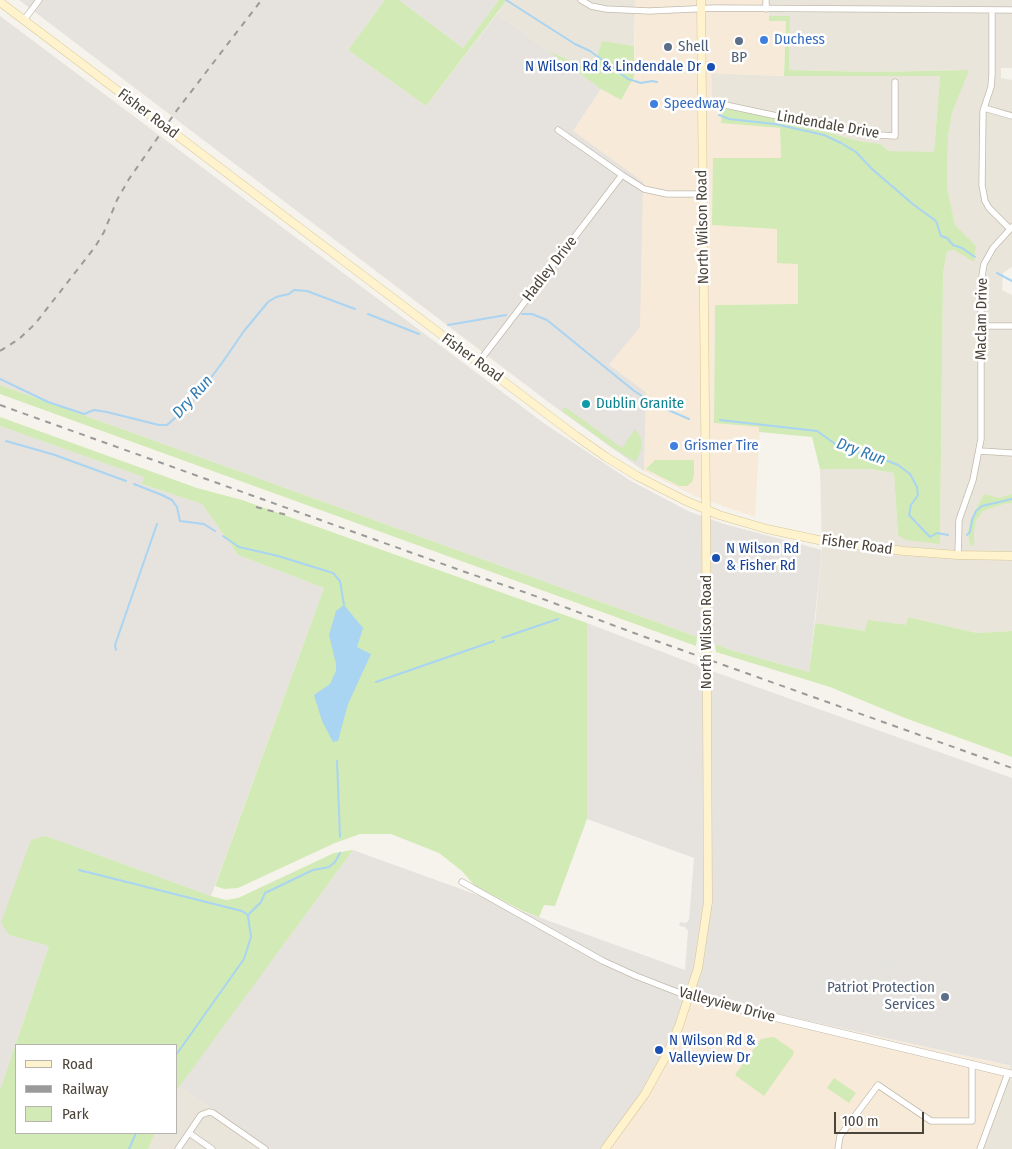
<!DOCTYPE html>
<style>
body{margin:0}
#map{position:relative;width:1012px;height:1149px;overflow:hidden;background:#f6f3ec;font-family:"Fira Sans Condensed",sans-serif}
canvas{display:block}
.legend{position:absolute;left:15px;top:1044px;width:162px;height:90px;box-sizing:border-box;background:#fff;border:1px solid #b7b4b0;margin:0;padding:6px 9px;list-style:none;font-size:15px;color:#4b4439}
.legend li{display:flex;align-items:center;gap:10px;height:25px}
.legend b{width:25px;border:1px solid #b7b4b0}
.scale{position:absolute;left:834px;top:1112px;width:90px;height:22px;box-sizing:border-box;border:2px solid #4b4439;border-top:0;padding-left:6px;font-size:15px;line-height:18px;white-space:nowrap;color:#4b4439;-webkit-text-stroke:4px #fff;paint-order:stroke}
</style>
<div id="map">
<canvas width="1012" height="1149"></canvas>
<ul class="legend">
<li><b style="height:6px;background:#fff3cd"></b>Road</li>
<li><b style="height:6px;background:#9a9a9a"></b>Railway</li>
<li><b style="height:14px;background:#d2eab5"></b>Park</li>
</ul>
<div class="scale">100 m</div>
</div>
<script>
const c = document.querySelector('canvas').getContext('2d');
c.lineJoin = 'round';
function fillPath(path, color) {
  c.fillStyle = color;
  c.fill(path, 'evenodd');
}
function toPath(rows) {
  const path = new Path2D();
  for (const r of rows) {
    path.moveTo(r[0], r[1]);
    for (let i = 2; i < r.length; i += 2) path.lineTo(r[i], r[i + 1]);
  }
  return path;
}
function trace(path, color, width, dash) {
  c.strokeStyle = color;
  c.lineWidth = width;
  c.lineCap = dash ? 'butt' : 'round';
  c.setLineDash(dash || []);
  c.stroke(path);
}
function write(font, color, halo, rows, align = 'center') {
  c.font = font + ' "Fira Sans Condensed",sans-serif';
  c.lineWidth = 5;
  c.setLineDash([]);
  c.textBaseline = 'middle';
  c.strokeStyle = halo;
  c.fillStyle = color;
  for (const [text, x, y, turn = 0] of rows) {
    c.save();
    c.translate(x, y);
    c.rotate((+turn || 0) * Math.PI / 180);
    c.textAlign = isNaN(turn) ? turn : align;
    if (halo) c.strokeText(text, 0, 0);
    c.fillText(text, 0, 0);
    c.restore();
  }
}
const residential = toPath([
 [507,0,635,0,634,46,602,42,592,71,547,50,497,14],
 [768,0,1012,0,1012,68,1001,68,1001,78,1012,80,1012,267,1003,273,1002,290,1012,295,1012,631,977,633,908,617,907,625,865,631,815,623,822,550,820,469,870,469,894,473,898,535,940,544,943,274,947,251,954,250,974,261,955,225,947,187,948,136,952,113,968,70,872,72,789,70,790,17,769,16],
 [711,73,784,76,940,76,934,153,889,151,880,144,859,141,787,121,712,106],
 [1010,1066,1012,1066,1012,1149,978,1149],
 [179,1086,271,1149,148,1149,155,1133,176,1133,176,1091]
]);
const commercial = toPath([
 [635,0,768,0,769,21,786,21,784,76,711,73,712,106,723,108,722,123,780,128,781,159,713,158,778,229,798,263,799,304,715,305,714,423,760,427,755,517,697,497,644,471,646,392,609,365,640,327,573,131,601,89,621,100,634,77],
 [691,995,1010,1066,978,1149,608,1149]
]);
const industrial = toPath([
 [19,0,385,0,348,50,426,106,497,14,601,89,573,131,643,182,640,327,609,365,646,392,644,471,551,404],
 [399,0,496,0,498,1,463,48],
 [0,16,545,424,631,481,688,511,724,524,822,550,809,672,731,650,684,632,0,385],
 [0,426,145,477,142,484,202,504,238,555,324,588,211,896,46,836,9,935,49,946,0,1090],
 [587,623,712,671,1012,778,1012,1066,692,995,661,1074,608,1149,271,1149,179,1086,353,850,685,970,688,931,685,927,679,926,680,922,686,923,689,920,694,858,587,819]
]);
const green = toPath([
 [385,0,399,0,463,48,498,1,496,0,507,0,426,106,348,50],
 [769,16,790,16,789,70,872,72,969,70,952,113,948,136,947,187,955,225,976,246,974,262,954,250,947,251,943,274,940,544,906,540,898,535,894,473,870,469,820,469,812,437,759,432,759,427,714,423,715,305,798,304,798,264,777,263,777,229,712,225,713,158,781,158,780,128,721,123,723,108,787,121,859,141,880,144,889,151,934,152,940,76,784,76,786,21,769,21],
 [602,41,634,46,634,77,621,100,601,89,547,50,592,71],
 [0,385,684,632,697,637,696,646,0,394],
 [565,407,622,448,635,429,641,438,642,447,636,462,613,448,562,411],
 [0,417,197,488,242,500,587,623,587,819,555,906,544,905,539,917,523,911,475,886,462,871,439,853,391,834,360,834,335,843,238,888,224,889,215,886,324,588,238,555,202,504,142,484,144,477,0,426],
 [655,460,694,460,694,475,692,482,687,486,679,486,646,469],
 [984,494,999,498,1012,494,1012,503,1003,504,983,511,976,520,974,531,974,546,970,545,968,532,971,519],
 [908,617,977,633,1012,631,1012,757,905,718,830,687,716,652,715,644,731,650,809,672,815,623,865,631,868,620,906,625],
 [46,836,211,896,226,900,238,898,334,853,353,850,176,1091,176,1045,16,1045,16,1133,155,1133,148,1149,0,1149,0,1090,49,946,9,935,1,923,31,840],
 [774,1037,794,1051,793,1055,764,1096,735,1075,761,1039],
 [834,1078,856,1093,849,1103,827,1088]
]);
const parking = toPath([
 [883,934,890,934,890,957,906,957,906,975,884,975]
]);
const water = toPath([
 [344,605,363,628,357,647,371,654,348,704,338,741,333,742,322,721,314,695,330,684,336,671,336,664,329,635,336,611]
]);
const stream = toPath([
 [506,0,575,44,590,51,628,79,641,83,652,81,657,82],
 [719,115,729,119,775,124,824,135,841,143,856,152,872,169,914,205,936,221,941,236,947,238,953,245,962,248,975,257],
 [997,273,1012,281],
 [368,314,419,334],
 [522,314,532,314,547,320,633,390,652,403,689,419],
 [448,325,506,315],
 [0,379,48,402,84,414,94,410,107,412,159,425,167,425,190,405,222,363,244,331,268,302,276,297,289,294,294,290,307,291,355,309],
 [720,420,817,431,841,448,880,458,898,465,910,474,917,487,918,495,911,505,909,515,930,537,937,533,948,535],
 [6,441,55,455,126,481],
 [134,484,162,495,172,500,177,507,180,521,204,524,215,531],
 [967,535,970,532,972,520,976,511,982,506,1012,499],
 [223,536,239,547,278,556,333,573,340,581,344,605],
 [502,638,558,619],
 [116,650,115,645,157,524],
 [376,682,494,641],
 [337,761,340,837],
 [79,870,242,911,248,915,261,902,265,893,313,870,329,867,335,862,340,853],
 [176,1055,244,959,251,937,248,916],
 [129,1149,136,1133]
]);
const minor = toPath([
 [581,0,591,6,606,9,649,11,715,8,1012,10],
 [766,9,766,0],
 [992,10,992,75,991,87,983,111,982,185,985,201,989,208,1010,229],
 [24,20,39,0],
 [702,100,777,116,828,122,841,129,862,134,895,136,895,82],
 [984,108,1012,116],
 [558,130,622,175,644,189,667,194,703,194],
 [981,326,1012,326],
 [478,363,622,175],
 [980,451,1012,453],
 [958,555,959,520,973,480,981,439,981,282,984,264,993,248,1012,227],
 [462,882,603,961,636,976,690,997],
 [189,1133,212,1149],
 [178,1149,201,1115,209,1112,213,1113,265,1149],
 [838,1149,840,1136,878,1085,931,1121,972,1121,972,1064],
 [980,1149,1008,1073]
]);
const tertiary = toPath([
 [690,997,1012,1074]
]);
const secondary = toPath([
 [0,2,576,436,606,457,637,476,684,500,719,515,767,529,823,541,904,551,958,555,1012,556],
 [605,1149,645,1094,667,1054,679,1026,698,968,708,902,706,509,701,0]
]);
const rail = toPath([
 [0,351,19,339,35,324,95,247,104,232,117,200,129,179,177,110,260,2],
 [0,405,468,573,527,593,634,633,1012,768],
 [256,507,287,515]
]);
const markers = [
 [764,40,5,"#3f7fe0"],
 [739,41,5,"#5c6f8a"],
 [668,47,5,"#5c6f8a"],
 [711,67,5,"#1a4fb4"],
 [654,104,5,"#3f7fe0"],
 [586,404,5,"#0f9aa8"],
 [674,446,5,"#3f7fe0"],
 [716,558,5,"#1a4fb4"],
 [945,997,5,"#5c6f8a"],
 [659,1050,5,"#1a4fb4"]
];
const shopNames = [
 ["Duchess",774,40],
 ["Speedway",664,104],
 ["Grismer Tire",684,446]
];
const serviceNames = [
 ["Shell",678,47],
 ["BP",739,58,"center"],
 ["Patriot Protection",935,988,"right"],
 ["Services",935,1005,"right"]
];
const transitNames = [
 ["N Wilson Rd & Lindendale Dr",701,67,"right"],
 ["N Wilson Rd",726,549],
 ["& Fisher Rd",726,566],
 ["N Wilson Rd &",669,1041],
 ["Valleyview Dr",669,1058]
];
const streetNames = [
 ["Fisher Road",148,114,37],
 ["Lindendale Drive",828,125,10],
 ["North Wilson Road",703,227,-91],
 ["Hadley Drive",550,269,-52],
 ["Maclam Drive",982,319,-89],
 ["Fisher Road",472,358,36],
 ["Fisher Road",857,545,8],
 ["North Wilson Road",707,632,-90],
 ["Valleyview Drive",727,1005,15]
];
const cultureNames = [
 ["Dublin Granite",596,404]
];
const waterNames = [
 ["Dry Run",193,397,-48],
 ["Dry Run",861,452,20]
];
fillPath(residential, '#eae5da');
fillPath(commercial, '#f7ead8');
fillPath(industrial, '#e6e2dd');
fillPath(green, '#d2eab5');
fillPath(parking, '#e5e3e0');
fillPath(water, '#a9d4f2');
trace(stream, '#a9d4f2', 2);
trace(minor, '#c2bbae', 7);
trace(tertiary, '#c2bbae', 8);
trace(secondary, '#d6c79b', 9);
trace(minor, '#fff', 5.5);
trace(tertiary, '#fff', 7);
trace(secondary, '#fff3cd', 8);
trace(rail, '#9a9a9a', 2, [6, 6]);
for (const [x, y, r, color] of markers) {
  const dot = new Path2D();
  dot.arc(x, y, r, 0, 2 * Math.PI);
  c.fillStyle = color;
  c.fill(dot);
  trace(dot, '#fff', 2);
}
write('15px', '#366cbe', '#fff', shopNames, 'left');
write('15px', '#4e5e75', '#fff', serviceNames, 'left');
write('15px', '#164399', '#fff', transitNames, 'left');
write('15px', '#4b4439', '#fff', streetNames);
write('15px', '#0d838f', '#fff', cultureNames, 'left');
write('italic 16px', '#2e7ab2', '#fff', waterNames);
</script>
